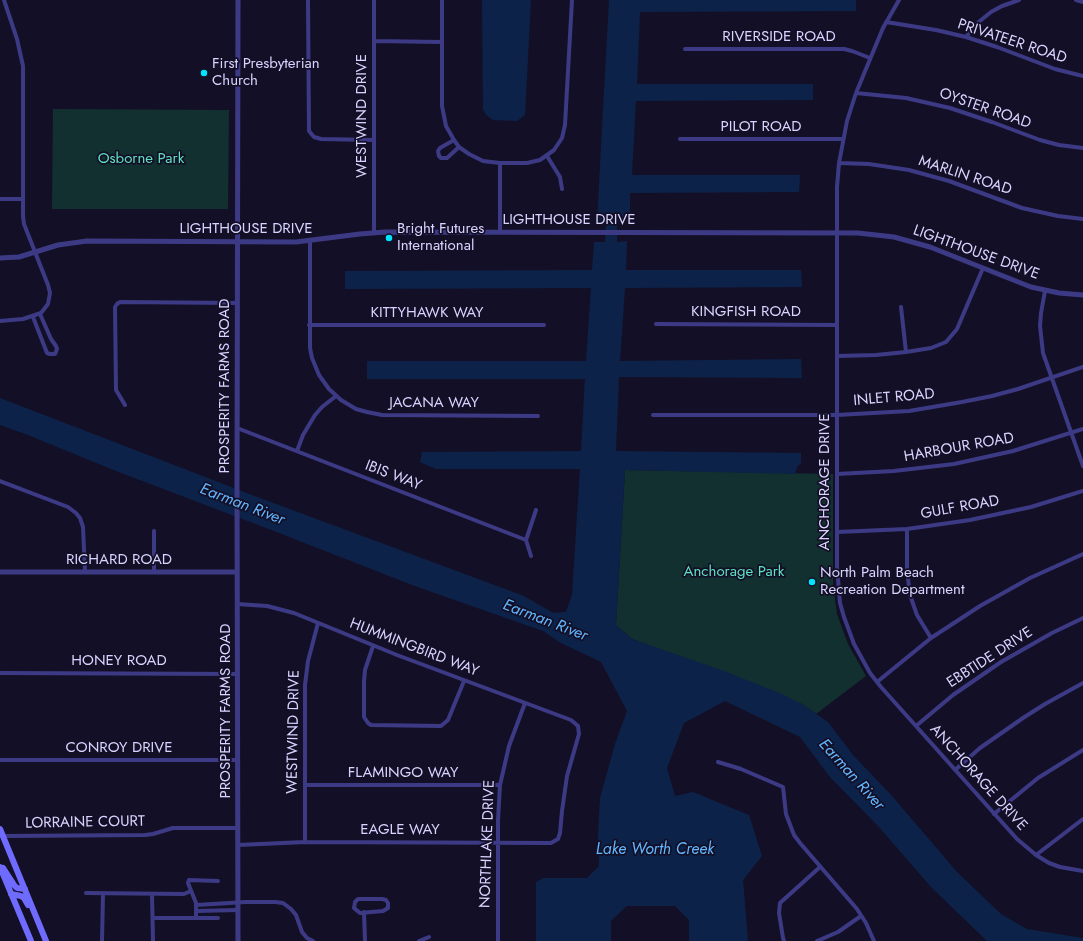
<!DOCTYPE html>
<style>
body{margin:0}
canvas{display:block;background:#130f26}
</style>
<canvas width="1083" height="941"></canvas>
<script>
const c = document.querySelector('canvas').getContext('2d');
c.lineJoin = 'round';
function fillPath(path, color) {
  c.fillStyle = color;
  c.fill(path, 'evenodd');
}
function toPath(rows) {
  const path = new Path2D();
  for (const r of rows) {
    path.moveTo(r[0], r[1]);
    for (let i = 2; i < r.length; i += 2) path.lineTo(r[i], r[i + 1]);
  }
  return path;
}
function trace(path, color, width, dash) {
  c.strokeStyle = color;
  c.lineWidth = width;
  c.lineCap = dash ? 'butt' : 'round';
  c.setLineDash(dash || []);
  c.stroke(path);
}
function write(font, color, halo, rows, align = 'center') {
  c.font = font + ' Jost,sans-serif';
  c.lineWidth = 3.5;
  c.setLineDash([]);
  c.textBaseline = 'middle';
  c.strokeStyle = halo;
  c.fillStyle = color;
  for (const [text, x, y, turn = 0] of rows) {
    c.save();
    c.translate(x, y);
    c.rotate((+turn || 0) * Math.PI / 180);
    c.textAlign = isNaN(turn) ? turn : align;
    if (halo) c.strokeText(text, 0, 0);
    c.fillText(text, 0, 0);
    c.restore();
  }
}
const green = toPath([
 [53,109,229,110,228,209,52,209],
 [625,470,833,474,833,585,837,614,848,644,866,676,816,714,802,704,632,639,616,625]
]);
const water = toPath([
 [482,0,531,0,525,115,517,121,493,120,486,115,483,109],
 [609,0,856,0,856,11,640,12,637,84,813,84,813,100,636,101,632,175,800,175,799,192,630,193,630,221,617,222,617,242,627,241,626,270,801,270,802,287,625,288,620,361,801,359,802,378,619,377,616,451,801,453,801,463,797,467,795,474,625,470,616,625,632,639,724,671,782,694,802,704,828,722,853,755,892,796,957,872,1001,914,1027,929,1083,938,1083,941,987,941,931,887,879,827,830,777,800,737,725,701,684,723,667,768,675,796,693,792,749,815,762,856,743,880,748,941,689,941,689,920,675,906,627,906,611,921,611,941,536,941,536,882,544,878,587,878,599,866,598,834,600,798,615,744,627,711,601,662,561,643,543,631,412,585,274,531,116,471,28,435,0,425,0,398,252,495,524,596,553,613,566,612,572,595,580,469,436,469,420,462,422,452,581,451,585,379,367,379,367,361,586,361,591,288,345,289,345,271,592,270,594,242,605,242,606,222,597,221]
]);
const minor = toPath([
 [308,0,309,131,314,137,321,139,374,140],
 [374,0,374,233],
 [442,0,442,106,446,126,454,140,459,147,469,154,483,161,500,163,527,163,540,160,554,150,562,138,565,125,572,0],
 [899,0,883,28,856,93,847,121,839,163,837,187,837,567,840,603,844,617,854,644,870,673,881,687,1017,839,1036,855,1049,863,1060,867,1083,871],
 [1076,0,1083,2],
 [886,22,936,30,966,37,997,47,1055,69,1083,76],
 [966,37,975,25,991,12,1002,6,1019,0],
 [374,41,442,42],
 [685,49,844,49,852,51,870,58],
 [856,93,906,98,950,108,992,122,1040,140,1059,145,1083,148],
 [680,139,842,139],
 [454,140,440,148,438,151,439,156,441,158,447,158,459,147],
 [547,156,560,177,562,189],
 [839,163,869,164,909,170,949,181,1022,208,1058,216,1083,219],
 [0,199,23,199],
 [500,232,500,163],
 [310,241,310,348,312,358,319,375,329,389,341,400,356,409,367,412,382,415,538,416],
 [1045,291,1041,313,1040,326,1043,353,1083,466],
 [901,307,906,352],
 [33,317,47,353,50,354,55,354,57,349,56,346,51,339,40,314],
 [0,321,23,319,41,313,48,304,50,293,48,285,24,224,23,216,23,66,17,39,4,0],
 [656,324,837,325],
 [309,325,544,325],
 [837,356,876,355,906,352,931,348,946,342,957,329,983,268],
 [125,405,116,390,115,307,117,304,120,302,237,303],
 [653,415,837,415,909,411,962,402,992,396,1018,389,1083,367],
 [237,428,526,540,531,556],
 [297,451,303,435,315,415,322,407,336,396],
 [837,474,894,471,954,464,1013,451,1083,429],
 [0,481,68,507,76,513,80,518,83,527,85,572],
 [907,529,907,570,910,595,917,615,931,638],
 [837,532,907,529,970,520,1031,507,1083,491],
 [526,540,536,510],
 [154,572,154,531],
 [237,604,267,606,294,613,397,655,571,720,578,726,579,734,567,776,562,811,560,833,558,839,551,843,305,842,238,845],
 [373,646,365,670,364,681,364,717,368,723,371,725,441,726,448,720,464,681],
 [0,673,238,674],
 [877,682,931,638,980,606,1030,578,1083,554],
 [916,726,953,695,1001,662,1052,633,1083,618],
 [0,760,238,760],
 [718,762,741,769,783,787,786,814,794,835,800,843,857,909,866,923,874,941],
 [955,770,980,748,1023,718,1045,704,1083,683],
 [305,785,500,785],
 [994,814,1038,778,1083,750],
 [3,836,145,835,153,834,173,828,238,828],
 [305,842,305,685,308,661,318,623],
 [1036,855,1083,819],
 [86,893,184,894,191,891],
 [152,894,153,941],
 [358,899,382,899,386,900,388,903,388,908,383,911,360,913,354,908,355,902,358,899],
 [196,905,246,902,275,902,283,903,291,909,296,915,302,932,307,938,313,941],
 [196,911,238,910],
 [364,912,365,941],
 [153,918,218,918],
 [196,918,196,903,188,883,189,880,218,881],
 [102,941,103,894],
 [419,941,429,937],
 [498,941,498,820,500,785,509,746,525,703],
 [784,941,783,938,779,913,780,903,820,867],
 [817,941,838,932,861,916]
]);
const tertiary = toPath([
 [0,258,19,257,58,245,87,241,296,242,360,234,385,232,858,233,894,237,930,247,1031,287,1059,293,1083,295],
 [0,572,237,572],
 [238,941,237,483,238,0]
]);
const secondary = toPath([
 [0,829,46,941],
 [0,867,31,941],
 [3,868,14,885,17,888,25,889],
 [11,894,21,896,24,898,28,905]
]);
const markers = [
 [204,73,4,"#00e5ff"],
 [389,238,4,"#00e5ff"],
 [812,582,4,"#00e5ff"]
];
const streetNames = [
 ["RIVERSIDE ROAD",779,37],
 ["PRIVATEER ROAD",1012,42,18],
 ["OYSTER ROAD",985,109,19],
 ["WESTWIND DRIVE",362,116,-90],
 ["PILOT ROAD",761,127],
 ["MARLIN ROAD",965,176,18],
 ["LIGHTHOUSE DRIVE",569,220],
 ["LIGHTHOUSE DRIVE",246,229],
 ["LIGHTHOUSE DRIVE",976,253,20],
 ["KINGFISH ROAD",746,312],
 ["KITTYHAWK WAY",427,313],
 ["PROSPERITY FARMS ROAD",225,386,-90],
 ["INLET ROAD",894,398,-5],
 ["JACANA WAY",434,403],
 ["HARBOUR ROAD",959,448,-10],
 ["IBIS WAY",393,476,21],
 ["ANCHORAGE DRIVE",825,482,-90],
 ["GULF ROAD",960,508,-10],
 ["RICHARD ROAD",119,560],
 ["HUMMINGBIRD WAY",414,648,21],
 ["EBBTIDE DRIVE",990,658,-33],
 ["HONEY ROAD",119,661],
 ["PROSPERITY FARMS ROAD",226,711,-90],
 ["WESTWIND DRIVE",294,732,-89],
 ["CONROY DRIVE",119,748],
 ["FLAMINGO WAY",403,773],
 ["ANCHORAGE DRIVE",978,778,48],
 ["LORRAINE COURT",85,823,-1],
 ["EAGLE WAY",400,830],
 ["NORTHLAKE DRIVE",488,844,-88]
];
const poiNames = [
 ["First Presbyterian",212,64],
 ["Church",212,81],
 ["Bright Futures",397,229],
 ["International",397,246],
 ["North Palm Beach",820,573],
 ["Recreation Department",820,590]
];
const parkNames = [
 ["Osborne Park",141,159],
 ["Anchorage Park",734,572]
];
const waterNames = [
 ["Earman River",242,505,21],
 ["Earman River",545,621,21],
 ["Earman River",851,775,48],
 ["Lake Worth Creek",655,850]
];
fillPath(green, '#12302f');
fillPath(water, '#0c2248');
trace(minor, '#3d3a85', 4);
trace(tertiary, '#3d3a85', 5);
trace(secondary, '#6f6bff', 6);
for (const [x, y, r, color] of markers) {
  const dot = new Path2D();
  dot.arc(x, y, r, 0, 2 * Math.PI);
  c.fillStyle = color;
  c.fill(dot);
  trace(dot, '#130f26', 1.5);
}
write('15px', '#d9d4ff', '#130f26', streetNames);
write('15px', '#d9d4ff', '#130f26', poiNames, 'left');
write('15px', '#5fe0c0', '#130f26', parkNames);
write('italic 16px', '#62b6ff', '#130f26', waterNames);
</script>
